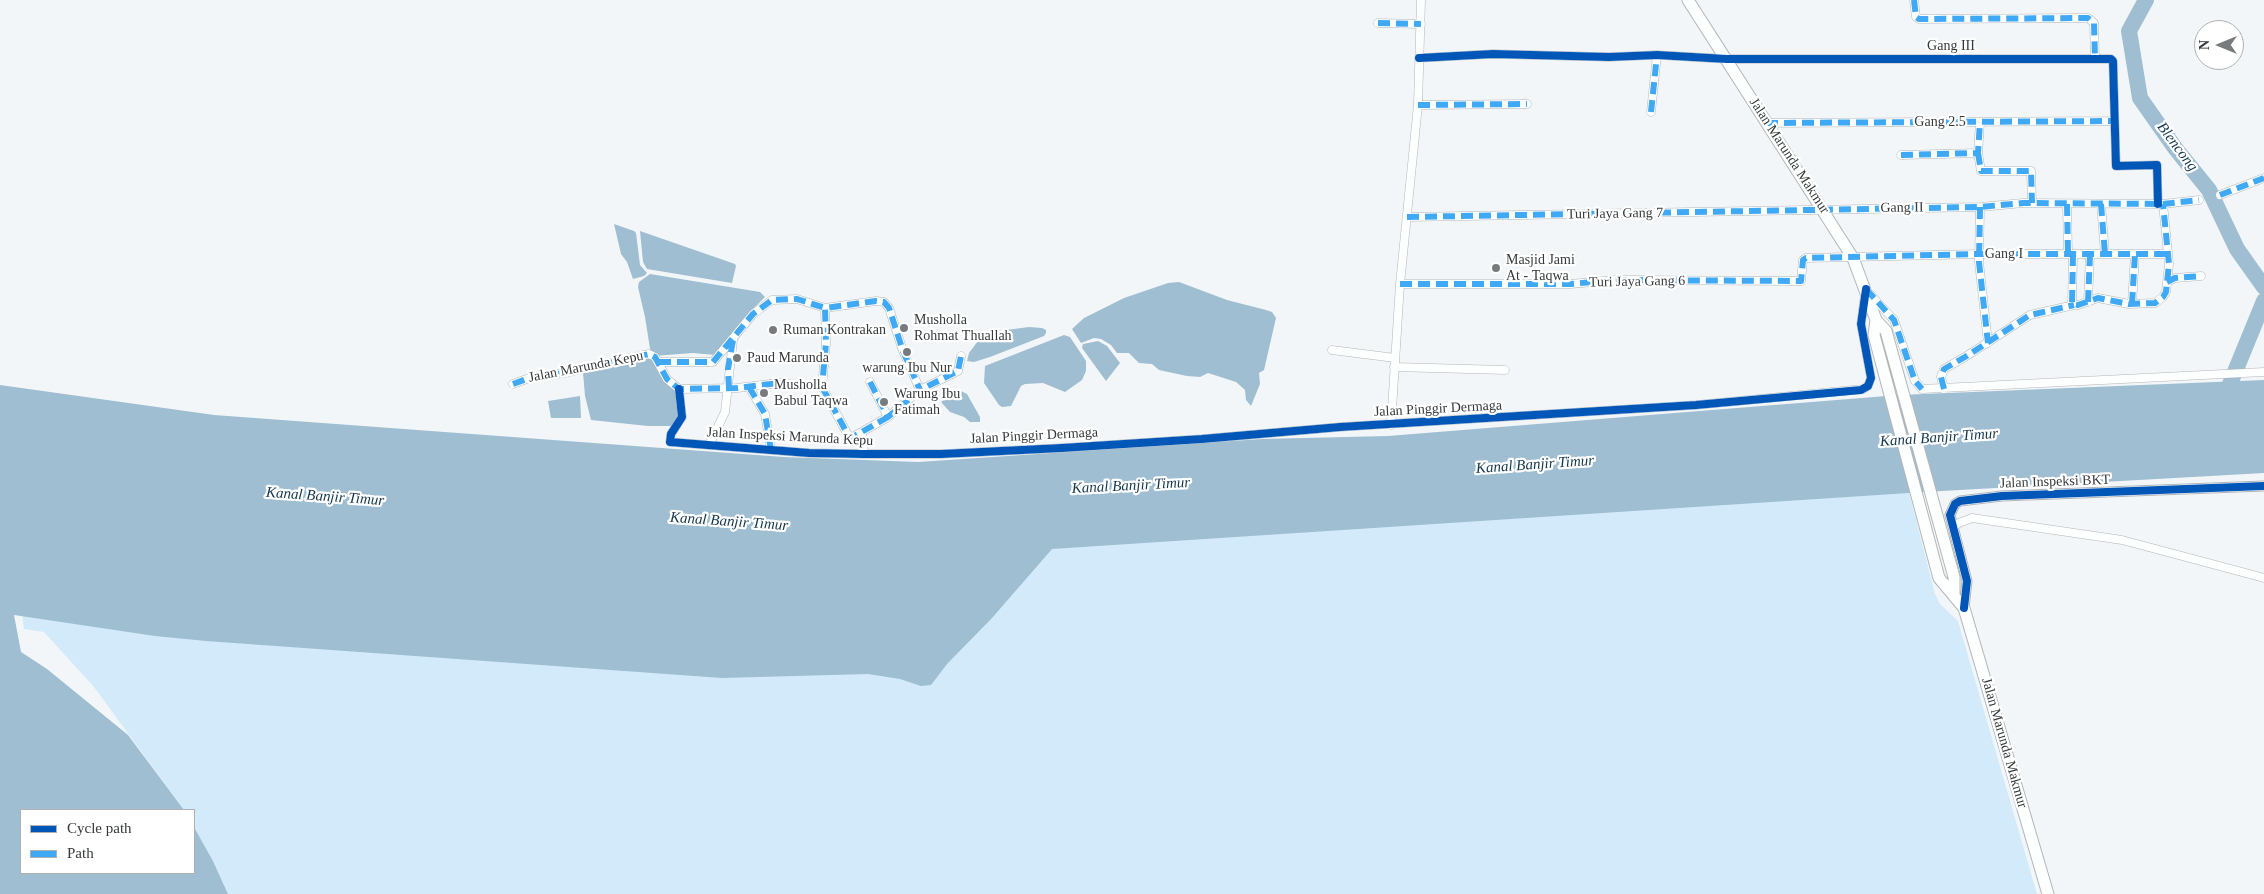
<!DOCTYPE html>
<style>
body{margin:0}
#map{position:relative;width:2264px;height:894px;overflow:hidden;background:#f2f6f9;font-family:"Times New Roman",serif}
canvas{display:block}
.legend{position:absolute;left:20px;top:809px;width:175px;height:65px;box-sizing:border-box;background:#fff;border:1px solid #afb0b1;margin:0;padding:6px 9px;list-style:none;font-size:15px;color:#36393b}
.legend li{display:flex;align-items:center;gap:10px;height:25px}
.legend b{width:25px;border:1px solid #afb0b1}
.north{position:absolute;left:2194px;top:20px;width:50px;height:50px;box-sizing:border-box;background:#fff;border:1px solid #afb0b1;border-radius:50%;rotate:270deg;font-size:14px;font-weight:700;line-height:20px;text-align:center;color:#36393b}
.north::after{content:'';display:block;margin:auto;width:18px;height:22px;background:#787b7e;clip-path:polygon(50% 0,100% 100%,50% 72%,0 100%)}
</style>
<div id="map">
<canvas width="2264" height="894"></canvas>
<ul class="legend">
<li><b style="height:6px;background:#0057b8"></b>Cycle path</li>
<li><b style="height:6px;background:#3fa9f5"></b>Path</li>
</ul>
<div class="north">N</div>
</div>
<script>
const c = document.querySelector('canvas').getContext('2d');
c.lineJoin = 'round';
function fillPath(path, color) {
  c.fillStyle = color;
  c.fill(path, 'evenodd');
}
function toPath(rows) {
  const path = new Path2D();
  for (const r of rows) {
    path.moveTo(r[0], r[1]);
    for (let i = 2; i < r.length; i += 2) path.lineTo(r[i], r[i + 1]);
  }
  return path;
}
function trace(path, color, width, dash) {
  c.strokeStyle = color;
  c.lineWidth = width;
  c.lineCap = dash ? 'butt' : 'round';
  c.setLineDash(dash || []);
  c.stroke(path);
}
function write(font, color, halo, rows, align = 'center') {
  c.font = font + ' "Times New Roman",serif';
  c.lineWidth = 4.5;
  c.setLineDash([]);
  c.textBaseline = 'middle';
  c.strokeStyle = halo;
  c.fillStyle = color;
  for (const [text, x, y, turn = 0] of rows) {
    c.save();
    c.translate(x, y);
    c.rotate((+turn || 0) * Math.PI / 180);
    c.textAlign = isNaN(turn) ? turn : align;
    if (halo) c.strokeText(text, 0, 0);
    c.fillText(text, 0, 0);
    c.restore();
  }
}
const green = toPath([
 [1908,488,1935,594,1940,604,1958,621,2037,894,228,894,213,861,194,827,194,810,184,810,94,687,44,632,24,629,22,613]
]);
const water = toPath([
 [614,224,634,231,636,233,640,265,647,273,644,276,633,279,627,262,621,254],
 [640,231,735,264,736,266,732,283,647,269,643,262],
 [650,274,760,292,765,297,745,317,715,355,693,353,654,356,651,355,645,317,638,287,639,282],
 [1179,282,1227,300,1266,310,1272,312,1276,318,1264,370,1259,373,1260,384,1251,406,1246,400,1245,390,1236,382,1208,373,1200,377,1187,376,1159,370,1152,364,1139,363,1129,353,1117,353,1111,345,1101,339,1094,338,1081,343,1072,329,1084,318,1124,298,1168,283],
 [1029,327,1042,328,1046,330,1046,333,1044,336,990,357,974,362,967,361,969,353,984,333],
 [1064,335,1070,337,1086,361,1086,371,1082,380,1065,392,1043,383,1025,384,1021,386,1011,406,1002,407,999,405,984,383,985,366],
 [1098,341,1107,346,1120,363,1106,381,1082,348,1083,344],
 [649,355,676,390,680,416,675,423,671,426,648,426,591,420,585,396,583,372],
 [2264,380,2264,473,1924,492,1052,549,992,618,947,664,931,685,921,686,900,679,868,674,722,678,206,641,155,636,14,615,21,652,47,669,128,735,184,810,21,810,21,873,194,873,194,827,213,861,228,894,0,894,0,385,214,415,784,457,918,462,1262,439,1388,436,1899,395],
 [959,390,967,394,980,417,980,422,970,422,964,417,950,412,941,402],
 [580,396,581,418,551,418,548,401]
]);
const river = toPath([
 [2146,0,2129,31,2140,98,2175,148,2209,190,2237,249,2264,287],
 [2223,401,2264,301]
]);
const minor = toPath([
 [1914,0,1916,17,1919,19,2088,18,2094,23,2095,58],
 [1378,23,1421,24],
 [1419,58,1493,54,1609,57,1657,55,1727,59,2111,59,2113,61,2116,166,2157,165,2158,204],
 [1418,105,1527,104],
 [1651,112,1657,55],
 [1766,123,2114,121],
 [1978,153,1981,171,2031,171,2032,203],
 [1901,155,1978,153,1980,122],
 [2220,195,2264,178],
 [2067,204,2068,254],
 [2101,204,2105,254],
 [1980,207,1979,262,1988,343],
 [1407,217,1980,207,2023,203,2163,204,2199,200],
 [2073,254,2072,304,2078,305,2098,298,2129,304,2155,303,2163,297,2166,292,2169,264,2163,204],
 [2167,282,2175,278,2201,276],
 [1400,284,1570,284,1616,280,1801,281,1803,260,1806,258,1979,254,2168,254],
 [1867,291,1894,320,1915,381,1922,389,2264,372],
 [2088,302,2090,254],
 [2132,304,2135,254],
 [1332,350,1395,358],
 [659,362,713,362,753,314,772,300,797,299,825,308],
 [1394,367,1505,370],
 [870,382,888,417,920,390,958,371,961,356],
 [513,384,532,377,564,373,649,354,655,357,667,379,679,389,737,388,779,383,822,387,826,343,825,308,876,301,884,302,889,308,903,351,920,390],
 [749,387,765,414,771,450],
 [822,387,848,435,851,438,888,417],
 [679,389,682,417,671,434,670,442,809,453,864,454,941,454,1062,448,1202,439,1340,427,1696,405,1864,389,1868,386,1871,378,1861,324,1865,294],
 [1944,389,1941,377,1944,369,1965,357,2030,315,2074,305],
 [1391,425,1400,284,1418,105,1421,0],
 [862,433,864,454],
 [709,445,725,412,733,340],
 [1953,527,1959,523,1972,518,2122,540,2264,578]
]);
const tertiary = toPath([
 [1964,608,1967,581,1950,515,1955,504,1960,501,2002,496,2264,486]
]);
const primary = toPath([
 [1688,0,1853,258,1876,320,1886,331,1954,577,1954,596],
 [1876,320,1874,335,1939,578,1964,608,2048,894]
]);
const quiet = toPath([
 [1914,0,1916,17,1919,19,2088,18,2094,23,2095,58],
 [1378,23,1421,24],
 [1418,105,1527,104],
 [1651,112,1657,55],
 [1766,123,2114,121],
 [1978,153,1981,171,2031,171,2032,203],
 [1901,155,1978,153,1980,122],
 [2220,195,2264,178],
 [2067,204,2068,254],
 [2101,204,2105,254],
 [1980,207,1979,262,1988,343],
 [1407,217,1980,207,2023,203,2163,204,2199,200],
 [2073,254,2072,304,2078,305,2098,298,2129,304,2155,303,2163,297,2166,292,2169,264,2163,204],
 [2167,282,2175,278,2201,276],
 [1400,284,1570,284,1616,280,1801,281,1803,260,1806,258,1979,254,2168,254],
 [1866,289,1894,320,1915,381,1922,389],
 [2088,302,2090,254],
 [2132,304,2135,254],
 [659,362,713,362,753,314,772,300,797,299,825,308],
 [870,382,888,417,920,390,958,371,961,356],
 [513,384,532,377,564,373,649,354,655,357,667,379,679,389,737,388,779,383,822,387,826,343,825,308,876,301,884,302,889,308,903,351,920,390],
 [749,387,765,414,771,450],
 [822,387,848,435,851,438,888,417],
 [729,388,728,369,733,340],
 [1944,389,1941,377,1944,369,1965,357,2030,315,2074,305]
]);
const cycleway = toPath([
 [1419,58,1493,54,1609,57,1657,55,1727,59,2111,59,2113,61,2116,166,2157,165,2158,204],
 [679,389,682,417,671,434,670,442,809,453,864,454,941,454,1062,448,1202,439,1340,427,1696,405,1861,390,1868,386,1871,378,1861,324,1866,289],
 [1964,608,1967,581,1950,515,1955,504,1960,501,2002,496,2264,486]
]);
const markers = [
 [1496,268,5,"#787b7e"],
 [904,328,5,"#787b7e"],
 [773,330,5,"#787b7e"],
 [907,352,5,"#787b7e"],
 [737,358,5,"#787b7e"],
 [764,393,5,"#787b7e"],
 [884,402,5,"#787b7e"]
];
const streetNames = [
 ["Gang III",1951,46],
 ["Gang 2.5",1940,122],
 ["Jalan Marunda Makmur",1789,156,57],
 ["Gang II",1902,208,-1],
 ["Turi Jaya Gang 7",1615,214,-1],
 ["Gang I",2004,254],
 ["Turi Jaya Gang 6",1637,282,-1],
 ["Jalan Marunda Kepu",586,367,-11],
 ["Jalan Pinggir Dermaga",1438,409,-3],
 ["Jalan Pinggir Dermaga",1034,436,-3],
 ["Jalan Inspeksi Marunda Kepu",790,437,3],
 ["Jalan Inspeksi BKT",2055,482,-2],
 ["Jalan Marunda Makmur",2004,743,74]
];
const poiNames = [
 ["Masjid Jami",1506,260],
 ["At - Taqwa",1506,276],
 ["Musholla",914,320],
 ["Rohmat Thuallah",914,336],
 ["Ruman Kontrakan",783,330],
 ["Paud Marunda",747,358],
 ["warung Ibu Nur",907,368,"center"],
 ["Musholla",774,385],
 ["Babul Taqwa",774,401],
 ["Warung Ibu",894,394],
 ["Fatimah",894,410]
];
const waterNames = [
 ["Blencong",2177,147,53],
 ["Kanal Banjir Timur",1939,438,-4],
 ["Kanal Banjir Timur",1535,465,-4],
 ["Kanal Banjir Timur",1131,486,-3],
 ["Kanal Banjir Timur",325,497,4],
 ["Kanal Banjir Timur",729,522,4]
];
fillPath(green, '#d2eafa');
fillPath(water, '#9fbed2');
trace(river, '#9fbed2', 16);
trace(minor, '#b3b6b8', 9);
trace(tertiary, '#b3b6b8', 11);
trace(primary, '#b3b6b8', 13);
trace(minor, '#fdfefe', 8);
trace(tertiary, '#fdfefe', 9);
trace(primary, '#fdfefe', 11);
trace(quiet, '#3fa9f5', 6, [12, 6]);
trace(cycleway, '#0057b8', 8);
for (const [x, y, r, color] of markers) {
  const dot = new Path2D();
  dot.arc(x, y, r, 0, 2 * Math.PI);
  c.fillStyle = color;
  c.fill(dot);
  trace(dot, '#fff', 2);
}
write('14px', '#36393b', '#fff', streetNames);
write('14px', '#36393b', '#fff', poiNames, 'left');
write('italic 15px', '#13374b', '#fff', waterNames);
</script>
